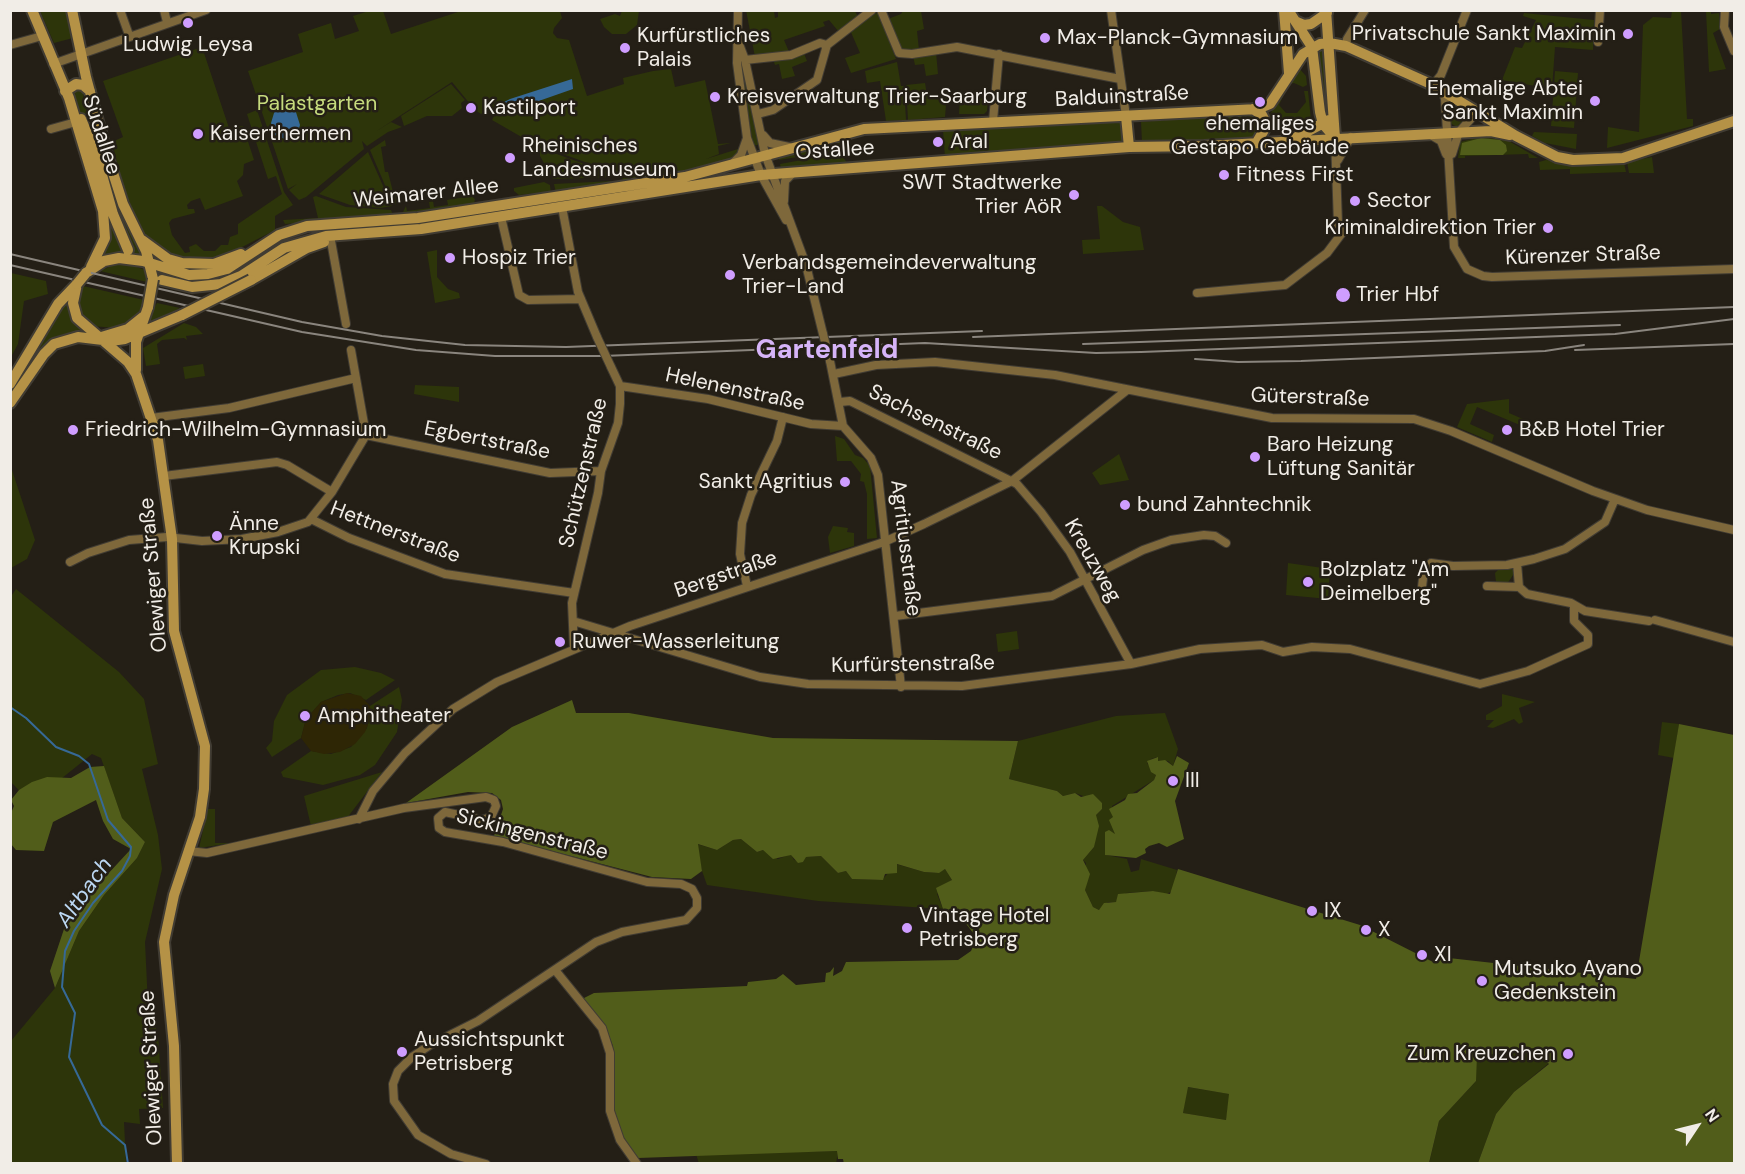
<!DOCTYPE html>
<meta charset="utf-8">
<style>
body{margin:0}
#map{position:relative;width:1745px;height:1174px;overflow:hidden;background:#241f16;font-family:"DM Sans",sans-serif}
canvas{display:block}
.frame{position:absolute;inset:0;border:12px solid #f1ede7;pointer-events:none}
.north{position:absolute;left:1667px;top:1096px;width:60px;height:60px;-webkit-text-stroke:4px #241f16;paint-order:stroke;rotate:55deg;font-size:16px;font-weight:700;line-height:24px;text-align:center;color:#f1ede7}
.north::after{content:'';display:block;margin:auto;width:21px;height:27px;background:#f1ede7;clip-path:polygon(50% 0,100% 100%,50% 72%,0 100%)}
</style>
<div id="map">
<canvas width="1745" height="1174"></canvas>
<div class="frame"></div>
<div class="north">N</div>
</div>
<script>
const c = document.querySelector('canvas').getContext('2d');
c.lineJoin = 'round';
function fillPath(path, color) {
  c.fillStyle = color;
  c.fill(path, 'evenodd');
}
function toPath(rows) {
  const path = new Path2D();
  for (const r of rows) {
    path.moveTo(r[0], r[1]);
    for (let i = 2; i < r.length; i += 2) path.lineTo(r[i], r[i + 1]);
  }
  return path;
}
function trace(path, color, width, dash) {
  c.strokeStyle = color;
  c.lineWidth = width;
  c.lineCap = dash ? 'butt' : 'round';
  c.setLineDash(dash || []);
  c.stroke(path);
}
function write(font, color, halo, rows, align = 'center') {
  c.font = font + ' "DM Sans",sans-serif';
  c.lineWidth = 5;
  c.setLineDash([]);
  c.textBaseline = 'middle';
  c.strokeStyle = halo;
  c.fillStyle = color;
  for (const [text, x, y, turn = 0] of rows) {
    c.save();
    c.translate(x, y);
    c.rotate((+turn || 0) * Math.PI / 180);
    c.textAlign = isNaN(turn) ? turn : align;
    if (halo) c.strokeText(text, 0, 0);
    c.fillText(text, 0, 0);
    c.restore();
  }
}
const green = toPath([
 [746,10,774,11,775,18,778,17,778,11,855,11,858,17,839,32,829,20,823,22,825,26,784,40,790,54,755,57],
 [40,11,68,11,73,38,54,43],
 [369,11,383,11,391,34,461,11,560,11,562,18,554,28,553,33,557,38,569,40,587,96,624,84,623,78,653,71,671,69,675,87,705,80,718,144,731,143,718,146,719,154,706,159,738,149,739,153,734,158,695,171,624,183,622,178,666,170,671,174,675,168,624,176,532,143,492,120,494,116,488,109,481,114,475,110,452,82,375,132,391,122,402,127,388,132,367,146,362,141,364,149,306,197,299,200,289,190,297,184,288,189,248,71,303,52,298,34,331,23,335,39,359,31,353,16],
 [622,11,639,11,637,25,626,34,612,34,604,27,600,19,615,14,620,16],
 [903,11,921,11,924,29,917,31,919,50,901,50,888,19,901,14],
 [1672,11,1681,11,1687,119,1693,119,1693,126,1607,148,1608,127,1639,132,1643,25,1653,17,1671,18],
 [1706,11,1711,11,1711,14,1719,13,1720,29,1713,33,1726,69,1709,72],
 [878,12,896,59,851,73,845,58,860,53,850,30],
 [1524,13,1594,20,1593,50,1555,47,1552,89,1502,80,1515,47,1522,48,1536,20,1523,16],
 [202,47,229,128,243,126,254,160,244,164,243,175,237,181,243,196,205,210,200,198,191,201,187,205,188,209,194,209,195,213,172,219,169,223,172,235,185,253,190,252,189,247,196,244,204,251,215,251,221,245,228,245,230,237,238,234,238,224,282,194,276,176,268,179,247,114,257,110,284,192,293,205,275,216,275,230,221,258,196,261,172,256,152,242,141,230,123,186,112,142,123,137,103,81],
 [1324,48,1329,106,1321,107,1315,51],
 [803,51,807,61,792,67,795,76,782,79,779,64,775,65,773,59],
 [741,52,761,144,753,146,740,63],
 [936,52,938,74,926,76,924,64,915,65,913,56],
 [897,62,901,86,904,86,906,120,886,121,880,81,867,83,865,71],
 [1298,67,1306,76,1307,85,1303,87,1294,83,1289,84,1279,105,1286,113,1297,113,1306,102,1304,91,1308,91,1312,129,1271,131,1269,116],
 [1555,71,1578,73,1574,128,1551,126],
 [925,83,927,95,947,93,945,117,908,120,906,85],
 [451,84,465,100,461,103,462,108,452,116,427,116,404,126,401,116],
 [73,88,82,90,83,94,89,116,86,119,83,119,72,93],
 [960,97,988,99,987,111,984,114,959,114],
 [1450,99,1471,112,1457,127,1450,123],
 [1250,113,1263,121,1255,137,1179,143,1142,142,1141,122],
 [1051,123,1125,123,1125,143,945,158,943,130],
 [1534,132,1577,134,1576,149,1545,143,1532,136],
 [1480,137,1507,140,1538,158,1529,158,1528,154,1465,156,1465,158,1458,158,1460,142],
 [843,138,841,150,779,160,779,158],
 [385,140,386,146,381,147,385,172,388,172,393,192,397,196,396,205,390,197,370,150],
 [540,148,618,176,618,177,553,179,540,156],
 [368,152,392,206,381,208,350,205,319,194],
 [840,153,848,164,781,168,780,164],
 [1652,157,1654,173,1629,173,1627,162],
 [1546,160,1586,166,1624,163,1626,172,1570,174,1570,169,1540,170,1539,162],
 [613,181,613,185,556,193,554,184],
 [544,182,550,185,551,194,544,192,519,195,514,191,514,188],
 [114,194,142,254,141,255,118,253,104,255,110,229,105,201,126,252,134,246,125,229],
 [316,196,346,207,391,210,393,215,285,224,283,220,318,218,313,197],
 [471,196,475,199,474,204,405,216,402,214,406,206,407,211,430,208,429,202,433,201,434,207,448,205,447,200],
 [1097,206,1102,206,1123,222,1140,227,1144,250,1083,254,1082,240,1100,239],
 [437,250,437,277,448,289,459,293,460,298,435,303,427,252],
 [116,264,131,265,145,270,147,282,100,271],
 [11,273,46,281,48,294,24,301,18,344,11,357],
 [83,286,144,300,142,308,127,325,116,328,91,326,84,322,77,305],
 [69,300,72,317,81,330,60,335,41,347,11,396,11,388,63,302],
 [157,303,180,308,147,325,149,316],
 [184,323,196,327,203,334,186,336,187,340,184,338,162,340,157,344,160,364,146,366,143,348],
 [203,364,205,376,185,379,183,367],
 [415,385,459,387,459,402,414,394],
 [1509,399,1509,413,1548,430,1546,436,1477,407,1470,424,1494,435,1492,442,1457,427,1467,404],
 [835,436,844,439,855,455,863,458,870,466,877,538,867,539,867,494,864,482,860,481,861,474,851,461,837,461],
 [1119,454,1129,480,1100,485,1092,473],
 [10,464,35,540,27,559,11,568],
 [833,526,848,528,847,532,854,533,854,546,830,553,828,537],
 [1288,563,1330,569,1328,599,1286,595],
 [1511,568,1515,572,1507,584,1496,582,1495,573,1499,569],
 [16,589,119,672,144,699,158,764,142,769,158,835,162,869,145,942,149,1026,155,1026,158,1034,163,1108,139,1109,140,1124,124,1122,126,1163,11,1163,11,1041,55,988,79,931,104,895,137,858,145,842,122,818,101,758,92,754,31,803,11,782,10,598],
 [1017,631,1019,649,998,652,996,634],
 [355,667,381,673,395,680,366,700,350,693,338,695,321,702,306,719,301,738,272,757,266,748,272,741,274,721,287,695,321,670],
 [399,687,402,700,397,732,375,765,360,775,323,785,283,777,281,772,311,751,331,754,351,747,367,728,370,706],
 [1502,694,1535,702,1519,708,1523,722,1519,724,1514,719,1493,728,1487,727,1494,720,1486,720,1486,715,1502,706],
 [1165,713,1178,749,1173,766,1168,761,1158,761,1157,757,1151,759,1147,763,1156,775,1154,780,1112,806,1115,834,1106,832,1106,855,1127,859,1131,872,1139,870,1141,859,1177,870,1173,891,1166,894,1153,891,1126,893,1116,902,1108,902,1099,910,1093,907,1085,890,1086,863,1083,860,1094,847,1096,815,1102,809,1102,803,1075,793,1063,796,1057,791,1009,779,1018,741,1116,716],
 [1662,722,1679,724,1674,758,1658,755],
 [382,772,347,818,311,826,304,796],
 [208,809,215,809,215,843,232,843,199,848],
 [741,839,757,852,763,850,778,859,791,854,794,860,803,862,805,857,821,856,838,873,846,871,852,879,882,880,896,864,924,872,936,873,945,869,952,880,937,894,943,909,818,901,707,885,702,871,697,844,717,850,733,840],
 [1533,1048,1549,1063,1514,1092,1496,1114,1478,1163,1429,1164,1439,1121,1476,1081,1476,1055,1522,1052],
 [1187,1087,1230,1094,1226,1120,1183,1113],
 [838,1151,836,1164,699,1164,696,1154]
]);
const forest = toPath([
 [1481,138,1500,140,1506,145,1507,151,1503,155,1460,155,1462,143],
 [572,700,576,713,629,713,773,738,1018,741,1009,779,1057,791,1063,796,1075,793,1081,797,1093,794,1102,803,1102,809,1096,815,1099,826,1094,847,1083,860,1090,874,1085,890,1093,907,1099,910,1104,903,1116,902,1118,894,1153,891,1170,894,1178,869,1360,925,1435,963,1440,957,1636,979,1679,724,1734,735,1734,1163,1478,1163,1496,1114,1514,1092,1549,1064,1533,1048,1522,1052,1477,1055,1476,1081,1439,1121,1429,1163,844,1164,843,1159,838,1159,837,1151,638,1158,624,1139,615,1117,613,1046,605,1026,582,999,594,993,747,986,748,982,776,979,783,974,796,985,825,982,826,973,830,972,834,967,833,976,842,971,846,962,958,960,971,951,977,938,957,912,943,909,936,888,952,880,945,869,939,873,924,872,897,864,897,873,885,874,883,880,852,879,846,871,838,873,821,856,806,857,803,862,798,863,791,855,773,859,763,850,757,852,741,839,733,840,717,850,698,844,702,871,691,879,652,877,494,836,503,809,501,800,492,793,468,792,406,803,512,727],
 [1188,1087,1229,1094,1226,1120,1183,1113],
 [1177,756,1189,763,1175,801,1184,839,1167,847,1159,843,1149,846,1145,849,1146,853,1136,858,1105,855,1105,832,1109,830,1115,834,1109,820,1113,817,1109,809,1125,800,1128,794,1137,793,1154,780,1156,775,1151,772,1147,761,1158,757,1158,761,1165,760,1173,766],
 [104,766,122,818,145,842,137,858,104,895,79,931,55,988,50,971,68,917,131,849,113,839,103,821,96,800,53,822,44,851,16,850,11,844,11,813,14,806,11,800,19,790,32,782,47,777,71,778,90,767]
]);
const sand = toPath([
 [347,693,361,696,370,706,371,717,365,732,355,744,340,752,324,754,311,751,301,738,306,719,321,702]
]);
const water = toPath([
 [572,79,573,89,513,110,506,110,503,107,504,102,510,99],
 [286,100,295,109,300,125,297,135,287,140,275,135,271,123,277,103]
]);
const stream = toPath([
 [10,707,26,718,56,747,79,756,89,764,108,820,131,847,130,856,122,871,93,903,74,931,65,951,62,987,75,1013,69,1057,102,1125,125,1145,128,1164]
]);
const street = toPath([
 [120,10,129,35],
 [164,10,167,22],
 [738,10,737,63,747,138,761,175,786,220],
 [881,10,899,53,912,54,957,47,1120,79],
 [1111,10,1126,116],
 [1725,10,1724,27,1734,51],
 [1598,42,1600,10],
 [739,44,745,60,765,154,806,265,823,334],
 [10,45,42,36],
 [1346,46,1347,39,1365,10],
 [745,60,791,55,820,43,827,45],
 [53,64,206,10],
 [1433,85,1441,75,1467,10],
 [1442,90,1445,99,1454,247,1467,269,1483,276,1492,277,1734,269],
 [758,114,773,110,817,80,827,45,872,10],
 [993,121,999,54],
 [51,129,76,122],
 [1429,134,1441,141,1446,154],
 [763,135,770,143,789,147],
 [1452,154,1459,132,1477,112],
 [1338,160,1351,137],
 [732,164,741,155,747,138],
 [784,201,785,181,793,173],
 [562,207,578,292,597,337],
 [501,217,519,295,528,300,581,299],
 [331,241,346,324],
 [1197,293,1285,285,1327,253,1342,233,1338,224,1335,138],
 [830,361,843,426],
 [834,374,876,365,935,362,1055,375,1272,418,1414,419,1451,431,1593,491,1647,510,1734,530],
 [620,386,708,399,811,424,843,426],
 [840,402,850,401,1017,484,1041,512,1070,552,1131,664],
 [151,418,229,408,356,378],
 [843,426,871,458,878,475,901,687],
 [366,435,550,473,601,471],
 [164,476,277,462,287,465,332,492],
 [311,519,349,538,445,574,574,593],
 [70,562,88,553,129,540,167,537,202,541,242,539,278,532,308,522,332,492,366,435,351,350],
 [747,586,740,554,742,523,751,495,777,441,783,417],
 [1487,586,1519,587,1517,563],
 [1422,587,1424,570,1431,563,1453,566,1507,565,1534,559,1565,549,1605,522,1615,499],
 [1519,587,1527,594,1571,603,1585,611,1649,621],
 [895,616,1052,596,1143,550,1171,540,1204,535,1215,536,1226,543],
 [1655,620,1734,642],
 [573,621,760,677,808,684,962,686,1131,664,1200,649,1262,645,1283,652,1312,647,1350,649,1480,684,1528,671,1588,644,1588,635,1574,621,1574,606],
 [574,648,572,603,598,493,601,471,618,423,620,404,620,386,611,367],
 [359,819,373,791,405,753,453,709,497,682,630,626,884,542,924,524,1012,481,1127,390],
 [188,851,207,853,404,808,486,797,494,800,496,806,491,817,482,820,445,812,438,818,439,828,445,832,503,842,647,882,681,884,692,889,697,898,697,908,686,920,622,932,596,942,478,1021,430,1045,412,1057,398,1071,393,1084,394,1101,418,1135,451,1154,486,1164],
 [555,970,602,1028,610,1053,610,1111,620,1140,637,1164]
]);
const secondary = toPath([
 [32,10,69,98,103,211,105,238,91,267],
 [72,10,86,77,106,151,123,204,146,251,153,279],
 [1284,10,1289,73],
 [1288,10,1312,47,1320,112,1323,124,1335,138],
 [1326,10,1335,138],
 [1295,21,1304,25,1311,24,1327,13],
 [65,91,76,84,83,85,90,91],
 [1253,109,1262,115,1267,125,1257,142],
 [1126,116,1129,147],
 [81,119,97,157,113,214,128,250],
 [1295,138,1329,120],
 [142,240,168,259,182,263,214,264,241,254],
 [86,273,104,261,119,258,143,261,189,275,208,274,227,269,279,235,307,226,418,218,685,177,864,129,1258,109,1270,104,1303,54,1320,44,1329,43,1346,46,1433,85,1516,136,1557,157,1573,160,1623,158,1734,121],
 [162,280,192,287,221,284,241,276,284,248,326,236,421,229,761,175,1129,147,1204,146,1491,131,1510,135],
 [251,280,307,248,324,242],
 [77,284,73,303,77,318,128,362,136,374,158,440,172,539,174,631,205,746,204,789,200,817,174,895,164,942,174,1046,177,1164],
 [98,338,128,329,143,317],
 [136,370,136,342,148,307],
 [10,384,58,304,77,284],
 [10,403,44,354,54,344,78,337,111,341,125,339,182,315]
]);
const rail = toPath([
 [10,254,302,322,382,336,465,345,566,347,982,331],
 [10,265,302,332,416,350,495,356,603,356,925,343,1096,353,1141,352,1615,334,1734,319],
 [973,337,1734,307],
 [1083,344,1620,325],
 [1575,350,1734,344],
 [1195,359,1238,362,1301,361,1545,351,1584,345]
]);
const streetBridge = toPath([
 [823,334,830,361],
 [597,337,611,367]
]);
const secondaryBridge = toPath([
 [77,284,86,273],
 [148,307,153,279],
 [182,315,251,280]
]);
const markers = [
 [188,23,6,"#cf9dff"],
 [1628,34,6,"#cf9dff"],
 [1045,38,6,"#cf9dff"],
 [625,48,6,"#cf9dff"],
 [715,97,6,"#cf9dff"],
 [1595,101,6,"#cf9dff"],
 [1260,102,6,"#cf9dff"],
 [471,108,6,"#cf9dff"],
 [198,134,6,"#cf9dff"],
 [938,142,6,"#cf9dff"],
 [510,158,6,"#cf9dff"],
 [1224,175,6,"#cf9dff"],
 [1074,195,6,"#cf9dff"],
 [1355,201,6,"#cf9dff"],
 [1548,228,6,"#cf9dff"],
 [450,258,6,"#cf9dff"],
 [730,275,6,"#cf9dff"],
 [1343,295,8,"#cf9dff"],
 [73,430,6,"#cf9dff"],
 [1507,430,6,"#cf9dff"],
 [1255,457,6,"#cf9dff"],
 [845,482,6,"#cf9dff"],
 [1125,505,6,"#cf9dff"],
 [217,536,6,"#cf9dff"],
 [1308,582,6,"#cf9dff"],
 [560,642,6,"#cf9dff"],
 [305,716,6,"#cf9dff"],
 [1173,781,6,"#cf9dff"],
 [1312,911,6,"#cf9dff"],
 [907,928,6,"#cf9dff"],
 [1366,930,6,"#cf9dff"],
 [1422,955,6,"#cf9dff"],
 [1482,981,6,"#cf9dff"],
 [402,1052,6,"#cf9dff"],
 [1568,1054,6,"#cf9dff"]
];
const poiNames = [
 ["Privatschule Sankt Maximin",1616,34,"right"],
 ["Kurfürstliches",637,36],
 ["Palais",637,60],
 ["Max-Planck-Gymnasium",1057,38],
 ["Ludwig Leysa",188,45,"center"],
 ["Ehemalige Abtei",1583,89,"right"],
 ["Sankt Maximin",1583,113,"right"],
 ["Kreisverwaltung Trier-Saarburg",727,97],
 ["Kastilport",483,108],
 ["ehemaliges",1260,124,"center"],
 ["Gestapo Gebäude",1260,148,"center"],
 ["Kaiserthermen",210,134],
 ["Aral",950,142],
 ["Rheinisches",522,146],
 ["Landesmuseum",522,170],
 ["Fitness First",1236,175],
 ["SWT Stadtwerke",1062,183,"right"],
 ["Trier AöR",1062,207,"right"],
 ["Sector",1367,201],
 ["Kriminaldirektion Trier",1536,228,"right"],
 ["Hospiz Trier",462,258],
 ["Verbandsgemeindeverwaltung",742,263],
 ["Trier-Land",742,287],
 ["Trier Hbf",1356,295],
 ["Friedrich-Wilhelm-Gymnasium",85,430],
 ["B&B Hotel Trier",1519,430],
 ["Baro Heizung",1267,445],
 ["Lüftung Sanitär",1267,469],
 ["Sankt Agritius",833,482,"right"],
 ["bund Zahntechnik",1137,505],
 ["Änne",229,524],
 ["Krupski",229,548],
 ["Bolzplatz \"Am",1320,570],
 ["Deimelberg\"",1320,594],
 ["Ruwer-Wasserleitung",572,642],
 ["Amphitheater",317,716],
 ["III",1185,781],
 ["IX",1324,911],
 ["Vintage Hotel",919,916],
 ["Petrisberg",919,940],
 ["X",1378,930],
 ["XI",1434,955],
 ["Mutsuko Ayano",1494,969],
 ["Gedenkstein",1494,993],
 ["Aussichtspunkt",414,1040],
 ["Petrisberg",414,1064],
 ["Zum Kreuzchen",1556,1054,"right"]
];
const streetNames = [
 ["Balduinstraße",1122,97,-3],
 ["Südallee",101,135,72],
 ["Ostallee",835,151,-4],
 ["Weimarer Allee",426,194,-6],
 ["Kürenzer Straße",1583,256,-2],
 ["Helenenstraße",735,390,12],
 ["Güterstraße",1310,398,2],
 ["Sachsenstraße",935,423,26],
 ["Egbertstraße",487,441,11],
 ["Schützenstraße",584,473,-77],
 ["Hettnerstraße",395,533,21],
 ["Agritiusstraße",905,548,83],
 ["Kreuzweg",1092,561,60],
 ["Olewiger Straße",154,575,-95],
 ["Bergstraße",726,575,-19],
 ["Kurfürstenstraße",913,665,-1],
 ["Sickingenstraße",532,835,14],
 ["Olewiger Straße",152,1068,-93]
];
const parkNames = [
 ["Palastgarten",317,104]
];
const waterNames = [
 ["Altbach",85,893,-55]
];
const districtNames = [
 ["Gartenfeld",827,351]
];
fillPath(green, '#2d350a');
fillPath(forest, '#515d1a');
fillPath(sand, '#2e2605');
fillPath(water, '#366997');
trace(stream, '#366997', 2);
trace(street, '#413c33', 10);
trace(secondary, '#413c33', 14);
trace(street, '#7e683b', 8);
trace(secondary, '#b59246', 10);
trace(rail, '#8a857e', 2);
trace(streetBridge, '#413c33', 10, []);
trace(secondaryBridge, '#413c33', 14, []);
trace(streetBridge, '#7e683b', 8);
trace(secondaryBridge, '#b59246', 10);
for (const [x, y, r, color] of markers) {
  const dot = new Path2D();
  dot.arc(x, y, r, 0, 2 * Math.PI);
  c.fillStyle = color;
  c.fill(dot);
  trace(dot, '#241f16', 2);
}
write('21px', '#f1ede7', '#241f16', poiNames, 'left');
write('21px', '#f1ede7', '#241f16', streetNames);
write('21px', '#c6db7d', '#241f16', parkNames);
write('italic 22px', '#bcd8f4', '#241f16', waterNames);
write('bold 27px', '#d6b4f8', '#241f16', districtNames);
</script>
